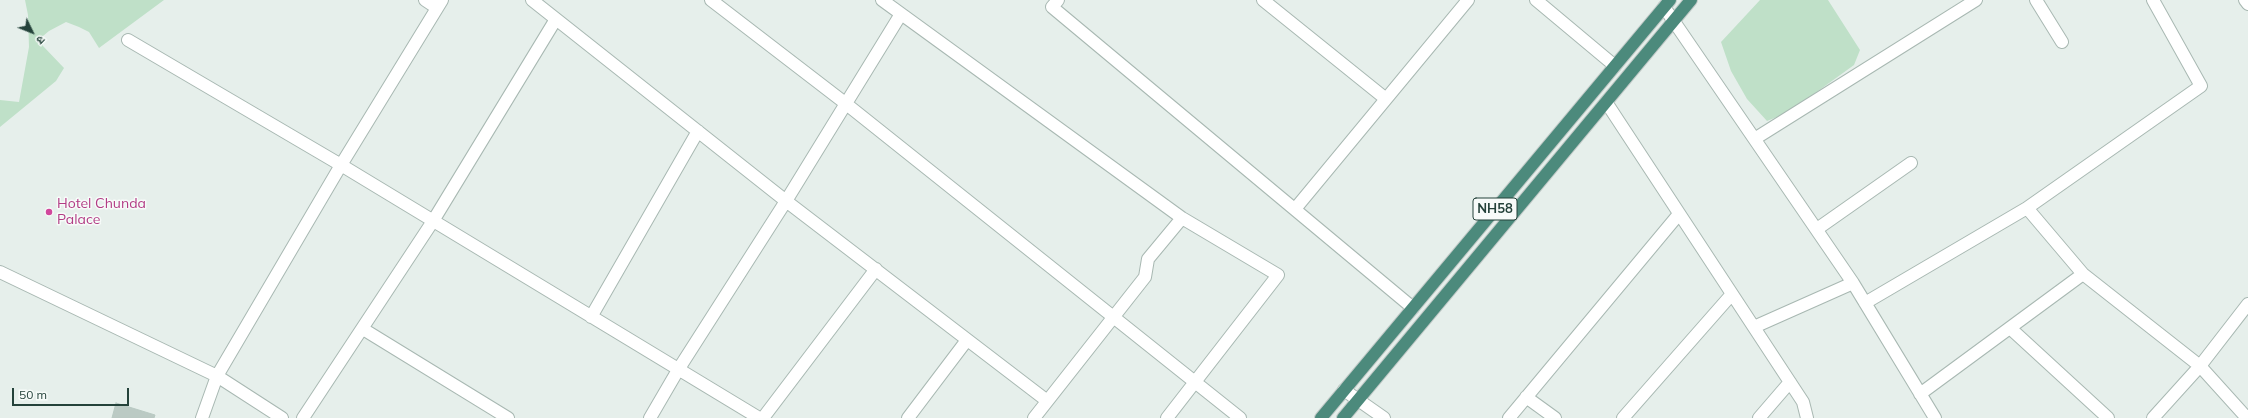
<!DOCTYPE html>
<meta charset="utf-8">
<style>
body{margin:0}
#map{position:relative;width:2248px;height:418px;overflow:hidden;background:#e6efeb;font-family:Mulish,"Noto Sans Devanagari",sans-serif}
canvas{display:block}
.north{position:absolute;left:12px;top:12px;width:40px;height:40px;-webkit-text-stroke:3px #f7fbf9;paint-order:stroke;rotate:133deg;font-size:11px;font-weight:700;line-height:16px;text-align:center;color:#24423a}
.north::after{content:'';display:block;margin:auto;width:14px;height:18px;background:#24423a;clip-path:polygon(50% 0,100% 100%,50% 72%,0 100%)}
.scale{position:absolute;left:12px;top:388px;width:117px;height:18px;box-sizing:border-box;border:2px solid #24423a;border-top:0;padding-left:5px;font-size:12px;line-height:14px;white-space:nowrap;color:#24423a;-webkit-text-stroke:3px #f7fbf9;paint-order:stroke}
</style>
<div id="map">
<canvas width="2248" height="418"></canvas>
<div class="north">उ</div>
<div class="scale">50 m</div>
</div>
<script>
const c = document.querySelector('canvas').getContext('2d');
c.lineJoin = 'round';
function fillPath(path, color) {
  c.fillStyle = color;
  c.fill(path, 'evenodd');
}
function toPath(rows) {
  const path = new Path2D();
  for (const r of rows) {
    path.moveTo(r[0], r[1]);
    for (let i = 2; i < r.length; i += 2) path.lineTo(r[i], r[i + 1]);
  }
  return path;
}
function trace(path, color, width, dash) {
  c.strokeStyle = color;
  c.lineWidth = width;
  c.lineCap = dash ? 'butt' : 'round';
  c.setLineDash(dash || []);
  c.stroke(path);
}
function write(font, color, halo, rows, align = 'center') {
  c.font = font + ' Mulish,sans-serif';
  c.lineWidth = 3;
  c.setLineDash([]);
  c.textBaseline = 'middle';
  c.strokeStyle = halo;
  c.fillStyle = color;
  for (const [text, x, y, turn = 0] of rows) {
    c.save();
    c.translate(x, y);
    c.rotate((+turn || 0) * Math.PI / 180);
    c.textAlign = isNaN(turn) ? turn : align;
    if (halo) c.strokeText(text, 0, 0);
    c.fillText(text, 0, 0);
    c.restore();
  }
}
const green = toPath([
 [25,0,164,0,99,48,89,32,79,27,66,22,49,31,43,36,43,46,64,68,56,81,0,127,0,100,19,102,29,47,28,15],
 [1760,0,1828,0,1860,50,1854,65,1789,112,1767,121,1747,99,1731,71,1721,42]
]);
const building = toPath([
 [116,403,155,415,154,418,112,418,116,403]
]);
const minor = toPath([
 [425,0,437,8],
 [532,0,786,201,1046,400],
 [711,0,845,103,1240,418],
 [882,0,1182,218,1278,275,1167,418],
 [1058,0,1052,7,1413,308],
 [1263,0,1386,99],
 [1536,0,1615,66],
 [2036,0,2062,42],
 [2245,0,2248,4],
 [1664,7,1853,283,1935,418],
 [128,40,341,165,759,418],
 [1606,102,1803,402,1807,418],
 [1756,138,1976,0],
 [2027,208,2201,86,2153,0],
 [1295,209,1468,0],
 [1817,229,1911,163],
 [0,272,217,376,282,418],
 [1865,303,2027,208,2083,274],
 [591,317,698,131],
 [1754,327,1853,283],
 [2010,328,2108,418],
 [363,329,508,418],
 [1344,390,1384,418],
 [1920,394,2083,274,2200,366,2247,418],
 [1526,397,1555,418],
 [202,418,217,376,341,165,442,0],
 [303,418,433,221,556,19],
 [650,418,678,370,786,201,901,14],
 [763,418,876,269],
 [908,418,967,340],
 [1034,418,1145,277,1148,259,1182,218],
 [1509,418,1679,214],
 [1623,418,1732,294],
 [1759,418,1790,382],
 [2153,418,2200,366,2248,304]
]);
const trunk = toPath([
 [1321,418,1670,0],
 [1343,418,1691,0]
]);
const markers = [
 [49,212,4,"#d1479c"]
];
const shields = [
 [1495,209,44]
];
const shieldNames = [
 ["NH58",1495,209]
];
const hotelNames = [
 ["Hotel Chunda",57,204],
 ["Palace",57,220]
];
fillPath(green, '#bfe0c8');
fillPath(building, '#bbcac4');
trace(building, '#b8c9c2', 1);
trace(minor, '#a8b8b2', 14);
trace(trunk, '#c2cac8', 14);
trace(minor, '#fff', 12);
trace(trunk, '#4c8a7c', 12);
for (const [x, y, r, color] of markers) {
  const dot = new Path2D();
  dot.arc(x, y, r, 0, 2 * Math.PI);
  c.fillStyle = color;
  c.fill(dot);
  trace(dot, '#f7fbf9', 1.5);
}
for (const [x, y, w] of shields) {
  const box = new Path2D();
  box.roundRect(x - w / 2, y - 11, w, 22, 3);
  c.fillStyle = '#f7fbf9';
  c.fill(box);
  trace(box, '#24423a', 1);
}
write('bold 13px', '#24423a', null, shieldNames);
write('14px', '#b23c85', '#f7fbf9', hotelNames, 'left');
</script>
